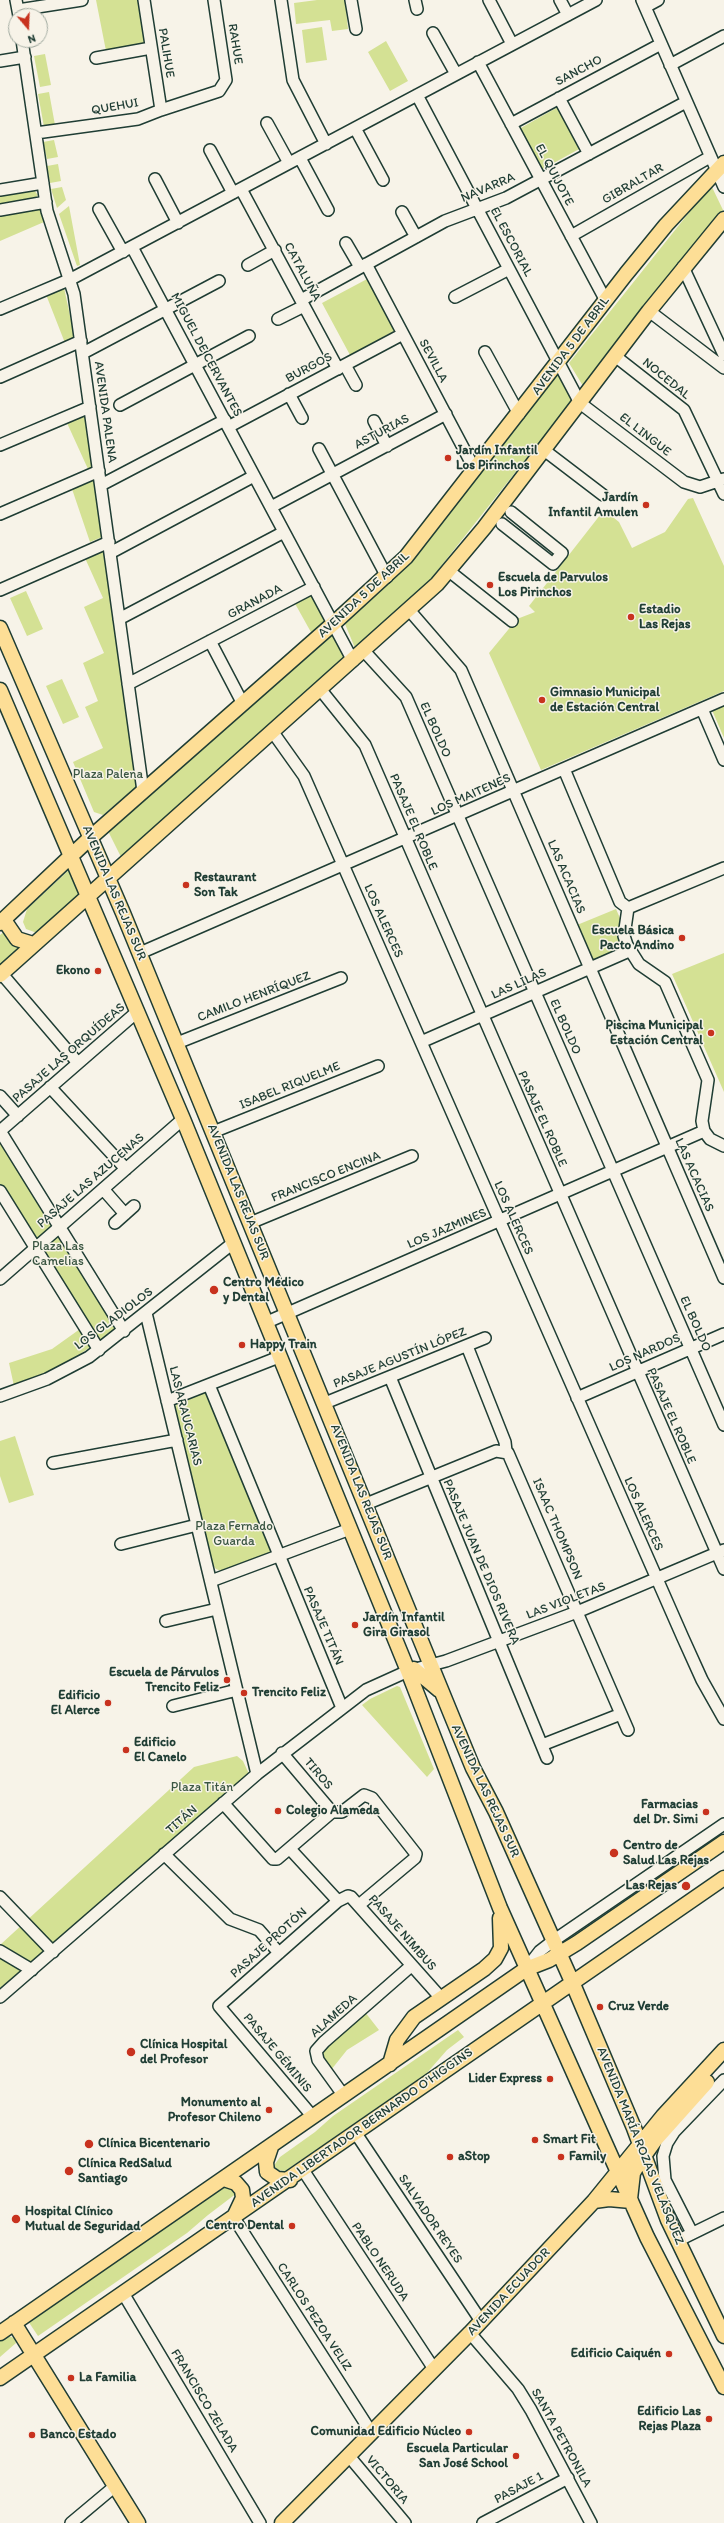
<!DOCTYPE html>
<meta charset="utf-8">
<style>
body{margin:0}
#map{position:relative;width:724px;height:2523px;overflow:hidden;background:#f7f3e8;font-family:Itim,sans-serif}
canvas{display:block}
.north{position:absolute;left:8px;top:8px;width:40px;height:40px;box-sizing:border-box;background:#f7f3e8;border:1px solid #a1aaa0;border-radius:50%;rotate:161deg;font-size:11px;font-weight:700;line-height:16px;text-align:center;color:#1f3d34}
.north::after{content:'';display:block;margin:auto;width:14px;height:18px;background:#c8321e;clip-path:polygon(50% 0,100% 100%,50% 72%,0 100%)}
</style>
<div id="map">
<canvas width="724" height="2523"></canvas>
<div class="north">N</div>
</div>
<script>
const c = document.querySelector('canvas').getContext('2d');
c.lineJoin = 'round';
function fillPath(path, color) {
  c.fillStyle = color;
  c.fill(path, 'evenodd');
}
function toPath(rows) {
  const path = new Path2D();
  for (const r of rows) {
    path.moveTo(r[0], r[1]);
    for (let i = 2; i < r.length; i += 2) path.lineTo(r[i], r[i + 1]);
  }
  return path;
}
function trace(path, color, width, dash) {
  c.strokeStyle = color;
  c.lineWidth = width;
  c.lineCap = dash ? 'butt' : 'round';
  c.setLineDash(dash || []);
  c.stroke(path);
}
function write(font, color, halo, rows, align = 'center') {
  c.font = font + ' Itim,sans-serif';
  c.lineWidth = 3;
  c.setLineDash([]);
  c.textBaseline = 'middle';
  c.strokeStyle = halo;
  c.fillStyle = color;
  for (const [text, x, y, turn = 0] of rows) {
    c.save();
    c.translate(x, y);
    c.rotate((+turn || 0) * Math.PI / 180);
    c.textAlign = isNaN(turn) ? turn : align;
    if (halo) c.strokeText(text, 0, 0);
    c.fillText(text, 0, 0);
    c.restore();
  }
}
const green = toPath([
 [96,0,144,0,151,48,107,56],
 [317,0,345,0,348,29,332,31,330,20,296,24,294,3],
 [322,27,327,60,306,63,302,30],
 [386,41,408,81,390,91,368,52],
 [45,54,51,85,40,87,34,56],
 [49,92,55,125,44,127,38,94],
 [558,107,581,148,541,170,519,129],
 [54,140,58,157,47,159,43,142],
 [58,164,61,181,50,183,47,166],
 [711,185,723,210,583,386,569,363],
 [62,187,66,200,57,208,51,189],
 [33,189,38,195,35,198,0,205,0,196],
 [69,206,80,265,77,266,59,214],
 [40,208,44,222,0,241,0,216],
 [369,278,396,330,350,355,322,303],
 [63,283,75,339,65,343,45,292],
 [559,373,572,401,426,585,355,648,345,624,403,570],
 [86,415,95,467,88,469,67,423],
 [94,480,102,537,90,542,72,489],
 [693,498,724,566,724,691,541,770,489,653,517,619,535,612,529,606,604,510,619,522,632,548,665,532,688,499],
 [105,549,138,785,103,815,94,812,73,762,103,748,85,707,98,701,83,663,104,653,84,607,103,598,85,558],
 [26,591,43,629,27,636,10,598],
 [310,592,326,621,312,634,293,600],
 [332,632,346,660,122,859,108,831],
 [62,679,79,717,63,724,46,686],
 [724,705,724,738,712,710],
 [70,869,80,895,37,933,26,929,23,922,27,909],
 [616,909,623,925,624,949,593,963,577,925],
 [7,929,23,947,0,968,0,935],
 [724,953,724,1092,672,974],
 [0,1139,117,1328,100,1341,0,1186],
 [80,1329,92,1346,65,1364,14,1386,9,1363,52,1349],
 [209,1390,273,1553,221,1571,216,1569,212,1564,174,1408,179,1402],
 [15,1436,34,1495,9,1503,0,1476,0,1441],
 [397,1686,400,1687,434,1769,427,1777,362,1705,370,1699],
 [237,1756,243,1761,250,1776,0,1988,0,1945,194,1767],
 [365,2012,379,2030,347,2050,331,2070,320,2055,321,2050],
 [458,2030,464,2037,447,2050,426,2074,285,2171,278,2170,275,2167,275,2164,280,2157,315,2132,333,2116],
 [227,2183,236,2194,233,2196,208,2215,187,2233,38,2336,28,2321],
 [7,2336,15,2338,16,2343,0,2357,0,2339]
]);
const minor = toPath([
 [16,0,19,16],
 [144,0,161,110],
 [281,0,293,80,326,144],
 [351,0,356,29],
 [415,0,417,9],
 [489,0,512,44],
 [560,0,568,15],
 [642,0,724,187],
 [645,7,658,0],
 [18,10,82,0],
 [433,33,456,74],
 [22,40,47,211,74,294,143,791],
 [96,58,151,48],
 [0,61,25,57],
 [478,62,606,301],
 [670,65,724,36],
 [417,95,580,403,684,482,700,487,724,479],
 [559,98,589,154],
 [267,123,289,163],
 [511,124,661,44],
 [355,128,383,180],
 [36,133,138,119,161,110,219,91,226,80,214,0],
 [210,150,233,193],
 [300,158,328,210],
 [155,179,178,223],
 [241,189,338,369],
 [0,190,43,183],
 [99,209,123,252],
 [0,210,46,202],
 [402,212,416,237],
 [571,236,710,157],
 [346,243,360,267],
 [132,247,353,661],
 [366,264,475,470],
 [248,265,275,250],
 [683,267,724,355],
 [455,297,509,269],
 [301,300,445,221,506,198,686,102],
 [0,309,71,279,596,0],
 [649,311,724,368],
 [278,319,304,306],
 [485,352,519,414],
 [83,353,219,281],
 [615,356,684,410,724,494],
 [345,365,356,385],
 [0,377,81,341],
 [289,394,302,418],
 [120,405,249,336],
 [374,421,387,446],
 [228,427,403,334],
 [0,445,90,407],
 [319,449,387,577],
 [544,450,603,495],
 [101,485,225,420],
 [271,507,446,414],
 [0,514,99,471],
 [502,524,553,564,562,553,511,512],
 [110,553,254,476],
 [449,571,512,621],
 [0,590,109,542],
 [410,611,461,670,724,1278],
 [119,619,284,532],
 [210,641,243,704],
 [364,651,406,697,724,1425],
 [128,684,314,587],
 [320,689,365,745,724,1569],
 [702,709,724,760],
 [272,731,304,776,683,1638,702,1680,724,1719],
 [564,769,620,902,628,908],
 [628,908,624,936,627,945,639,964,665,982,708,1080,702,1121,704,1131,710,1139,724,1146],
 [628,908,724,868],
 [140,953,724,699],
 [2,974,78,1063],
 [421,1042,629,951],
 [177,1043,341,978],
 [50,1087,126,1169],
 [0,1096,18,1116],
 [0,1131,124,1331],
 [0,1131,138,1011],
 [213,1132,378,1066],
 [103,1189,125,1214],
 [0,1191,99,1350],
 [115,1223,134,1206],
 [250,1223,412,1156],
 [0,1279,183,1119],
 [146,1313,257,1774],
 [265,1323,704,1131],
 [467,1346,505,1442,506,1451],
 [390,1377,547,1758],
 [209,1385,342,1708],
 [0,1396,47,1379,89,1357,233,1243],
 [577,1398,724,1334],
 [167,1401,279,1357],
 [325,1403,485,1338],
 [53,1463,177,1440],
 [366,1504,496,1451,508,1453,628,1730],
 [121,1544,197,1525],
 [211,1581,350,1529],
 [166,1621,217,1609],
 [173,1706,237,1690],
 [542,1745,621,1714],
 [282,1753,332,1812],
 [223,1803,273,1859,277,1859,332,1812],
 [332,1812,342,1812,364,1795,372,1798,416,1854,415,1858,359,1905],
 [290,1849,338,1901,348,1896,351,1897,441,1998],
 [164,1854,230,1919,259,1930,279,1953],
 [0,1897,53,1952],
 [0,1951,32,1970],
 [526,1969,540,1951,553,1941,724,1824],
 [0,1997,257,1774,366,1690,408,1671,446,1661,577,1612,724,1550],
 [344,2096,318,2060,316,2051,324,2042,411,1966],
 [313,2117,219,2006,338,1901],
 [355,2132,481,2321],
 [303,2170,434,2369],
 [234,2218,371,2432],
 [692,2233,665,2180,663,2156,667,2143,674,2132,724,2080],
 [677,2241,724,2218],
 [123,2293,260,2523],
 [470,2333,518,2389,531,2410,591,2523],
 [348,2455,405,2523],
 [71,2523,114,2487],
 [483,2523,568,2478]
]);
const major = toPath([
 [0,628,123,913,473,1768,496,1812,573,1984,634,2128,668,2220,724,2336],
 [0,690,183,1119,408,1671,500,1908,647,2237,724,2387],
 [4,920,17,939,33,944],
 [0,923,90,838,333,624,406,557,626,274,666,225,724,163],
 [0,975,437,584,484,528,649,311,724,219],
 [414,1669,439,1690],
 [390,2064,397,2040,414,2017,484,1969,495,1959,501,1948,500,1918],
 [271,2147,266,2162,267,2172,277,2179,290,2180],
 [224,2179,236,2183,242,2190,243,2198,234,2217],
 [630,2199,633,2173,639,2163,656,2139,707,2082],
 [594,2201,609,2199,631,2201],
 [14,2323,138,2523],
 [0,2333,526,1969,549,1960,577,1943,724,1842],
 [0,2378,724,1878],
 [282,2523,470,2333,594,2201,663,2116,724,2050]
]);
const markers = [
 [448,458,4,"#c8321e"],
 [646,505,4,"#c8321e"],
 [490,585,4,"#c8321e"],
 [631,617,4,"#c8321e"],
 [542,700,4,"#c8321e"],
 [186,885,4,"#c8321e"],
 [682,938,4,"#c8321e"],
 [98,971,4,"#c8321e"],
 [711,1033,4,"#c8321e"],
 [214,1290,5,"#c8321e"],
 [242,1345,4,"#c8321e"],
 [355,1625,4,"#c8321e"],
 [227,1680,4,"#c8321e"],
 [244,1693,4,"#c8321e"],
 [108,1703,4,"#c8321e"],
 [126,1750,4,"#c8321e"],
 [278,1811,4,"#c8321e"],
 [706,1812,4,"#c8321e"],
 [614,1853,5,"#c8321e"],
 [686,1886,5,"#c8321e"],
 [600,2007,4,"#c8321e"],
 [131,2052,5,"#c8321e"],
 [550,2079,4,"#c8321e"],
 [269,2110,4,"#c8321e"],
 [535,2140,4,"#c8321e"],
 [89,2144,5,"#c8321e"],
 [450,2157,4,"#c8321e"],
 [561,2157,4,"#c8321e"],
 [69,2171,5,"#c8321e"],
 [16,2219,5,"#c8321e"],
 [292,2226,4,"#c8321e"],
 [669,2354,4,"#c8321e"],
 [71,2378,4,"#c8321e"],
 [709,2419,4,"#c8321e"],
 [469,2432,4,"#c8321e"],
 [32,2435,4,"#c8321e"],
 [516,2456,4,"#c8321e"]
];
const streetNames = [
 ["RAHUE",235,44,81],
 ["PALIHUE",166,53,81],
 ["SANCHO",579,71,-28],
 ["QUEHUI",115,107,-10],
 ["EL QUIJOTE",554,175,62],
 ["GIBRALTAR",633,184,-30],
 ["NAVARRA",488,188,-23],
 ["EL ESCORIAL",511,242,62],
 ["CATALUÑA",302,272,62],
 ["AVENIDA 5 DE ABRIL",571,346,-53],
 ["MIGUEL DE CERVANTES",206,355,62],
 ["SEVILLA",433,361,62],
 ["BURGOS",309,368,-28],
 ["NOCEDAL",666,379,39],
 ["AVENIDA PALENA",105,412,82],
 ["ASTURIAS",382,432,-28],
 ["EL LINGUE",645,435,38],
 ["AVENIDA 5 DE ABRIL",364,595,-43],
 ["GRANADA",255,602,-28],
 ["EL BOLDO",435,730,66],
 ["LOS MAITENES",471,795,-24],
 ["PASAJE EL ROBLE",413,822,67],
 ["LAS ACACIAS",566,877,67],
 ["AVENIDA LAS REJAS SUR",114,893,67],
 ["LOS ALERCES",383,921,66],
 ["LAS LILAS",519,984,-24],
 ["CAMILO HENRÍQUEZ",254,997,-21],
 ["EL BOLDO",565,1027,66],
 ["PASAJE LAS ORQUÍDEAS",69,1053,-41],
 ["ISABEL RIQUELME",290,1086,-22],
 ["PASAJE EL ROBLE",542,1119,66],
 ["LAS ACACIAS",694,1175,66],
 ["FRANCISCO ENCINA",326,1177,-22],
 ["PASAJE LAS AZUCENAS",91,1181,-41],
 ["AVENIDA LAS REJAS SUR",238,1192,68],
 ["LOS ALERCES",513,1218,66],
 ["LOS JAZMINES",447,1229,-23],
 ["LOS GLADIOLOS",114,1319,-37],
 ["EL BOLDO",695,1324,66],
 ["LOS NARDOS",645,1353,-24],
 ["PASAJE AGUSTÍN LÓPEZ",400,1358,-22],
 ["LAS ARAUCARIAS",185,1416,76],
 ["PASAJE EL ROBLE",671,1416,66],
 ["AVENIDA LAS REJAS SUR",361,1492,68],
 ["LOS ALERCES",643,1514,66],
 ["ISAAC THOMPSON",557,1529,67],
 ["PASAJE JUAN DE DIOS RIVERA",481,1562,67],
 ["LAS VIOLETAS",566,1601,-21],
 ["PASAJE TITÁN",323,1626,67],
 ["TIROS",318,1774,50],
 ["AVENIDA LAS REJAS SUR",485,1791,65],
 ["TITÁN",182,1820,-41],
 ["PASAJE NIMBUS",402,1933,49],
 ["PASAJE PROTÓN",269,1943,-42],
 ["ALAMEDA",334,2016,-42],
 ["PASAJE GÉMINIS",277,2053,50],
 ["AVENIDA LIBERTADOR BERNARDO O'HIGGINS",362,2128,-35],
 ["AVENIDA MARÍA ROZAS VELÁSQUEZ",640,2146,68],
 ["SALVADOR REYES",430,2219,56],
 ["PABLO NERUDA",380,2262,56],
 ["AVENIDA ECUADOR",509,2292,-47],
 ["CARLOS PEZOA VELIZ",314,2317,57],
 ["FRANCISCO ZELADA",204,2401,59],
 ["SANTA PETRONILA",561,2438,61],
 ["VICTORIA",387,2480,50],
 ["PASAJE 1",519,2488,-28]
];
const poiNames = [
 ["Jardín Infantil",456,451],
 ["Los Pirinchos",456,466],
 ["Jardín",638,498,"right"],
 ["Infantil Amulen",638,513,"right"],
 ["Escuela de Parvulos",498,578],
 ["Los Pirinchos",498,593],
 ["Estadio",639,610],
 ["Las Rejas",639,625],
 ["Gimnasio Municipal",550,693],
 ["de Estación Central",550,708],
 ["Restaurant",194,878],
 ["Son Tak",194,893],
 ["Escuela Básica",674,931,"right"],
 ["Pacto Andino",674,946,"right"],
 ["Ekono",90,971,"right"],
 ["Piscina Municipal",703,1026,"right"],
 ["Estación Central",703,1041,"right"],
 ["Centro Médico",223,1283],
 ["y Dental",223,1298],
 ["Happy Train",250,1345],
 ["Jardín Infantil",363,1618],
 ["Gira Girasol",363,1633],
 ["Escuela de Párvulos",219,1673,"right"],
 ["Trencito Feliz",219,1688,"right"],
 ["Trencito Feliz",252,1693],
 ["Edificio",100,1696,"right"],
 ["El Alerce",100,1711,"right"],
 ["Edificio",134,1743],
 ["El Canelo",134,1758],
 ["Farmacias",698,1805,"right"],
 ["del Dr. Simi",698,1820,"right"],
 ["Colegio Alameda",286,1811],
 ["Centro de",623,1846],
 ["Salud Las Rejas",623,1861],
 ["Las Rejas",677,1886,"right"],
 ["Cruz Verde",608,2007],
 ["Clínica Hospital",140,2045],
 ["del Profesor",140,2060],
 ["Lider Express",542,2079,"right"],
 ["Monumento al",261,2103,"right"],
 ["Profesor Chileno",261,2118,"right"],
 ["Smart Fit",543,2140],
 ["Clínica Bicentenario",98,2144],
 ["aStop",458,2157],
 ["Family",569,2157],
 ["Clínica RedSalud",78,2164],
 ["Santiago",78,2179],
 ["Hospital Clínico",25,2212],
 ["Mutual de Seguridad",25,2227],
 ["Centro Dental",284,2226,"right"],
 ["Edificio Caiquén",661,2354,"right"],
 ["La Familia",79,2378],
 ["Edificio Las",701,2412,"right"],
 ["Rejas Plaza",701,2427,"right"],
 ["Comunidad Edificio Núcleo",461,2432,"right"],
 ["Banco Estado",40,2435],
 ["Escuela Particular",508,2449,"right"],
 ["San José School",508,2464,"right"]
];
const parkNames = [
 ["Plaza Palena",108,775],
 ["Plaza Las",58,1247],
 ["Camelias",58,1262],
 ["Plaza Fernado",234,1527],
 ["Guarda",234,1542],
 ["Plaza Titán",202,1788]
];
fillPath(green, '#d4e194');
trace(minor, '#1f3d34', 14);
trace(major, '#1f3d34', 17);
trace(minor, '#f7f3e8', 11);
trace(major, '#fdde96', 14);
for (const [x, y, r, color] of markers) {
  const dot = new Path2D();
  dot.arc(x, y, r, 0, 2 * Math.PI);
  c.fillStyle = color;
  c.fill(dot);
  trace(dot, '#f7f3e8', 1.5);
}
write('13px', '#1f3d34', '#f7f3e8', streetNames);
write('bold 13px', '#1f3d34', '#f7f3e8', poiNames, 'left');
write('13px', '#3a5642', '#f7f3e8', parkNames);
</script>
